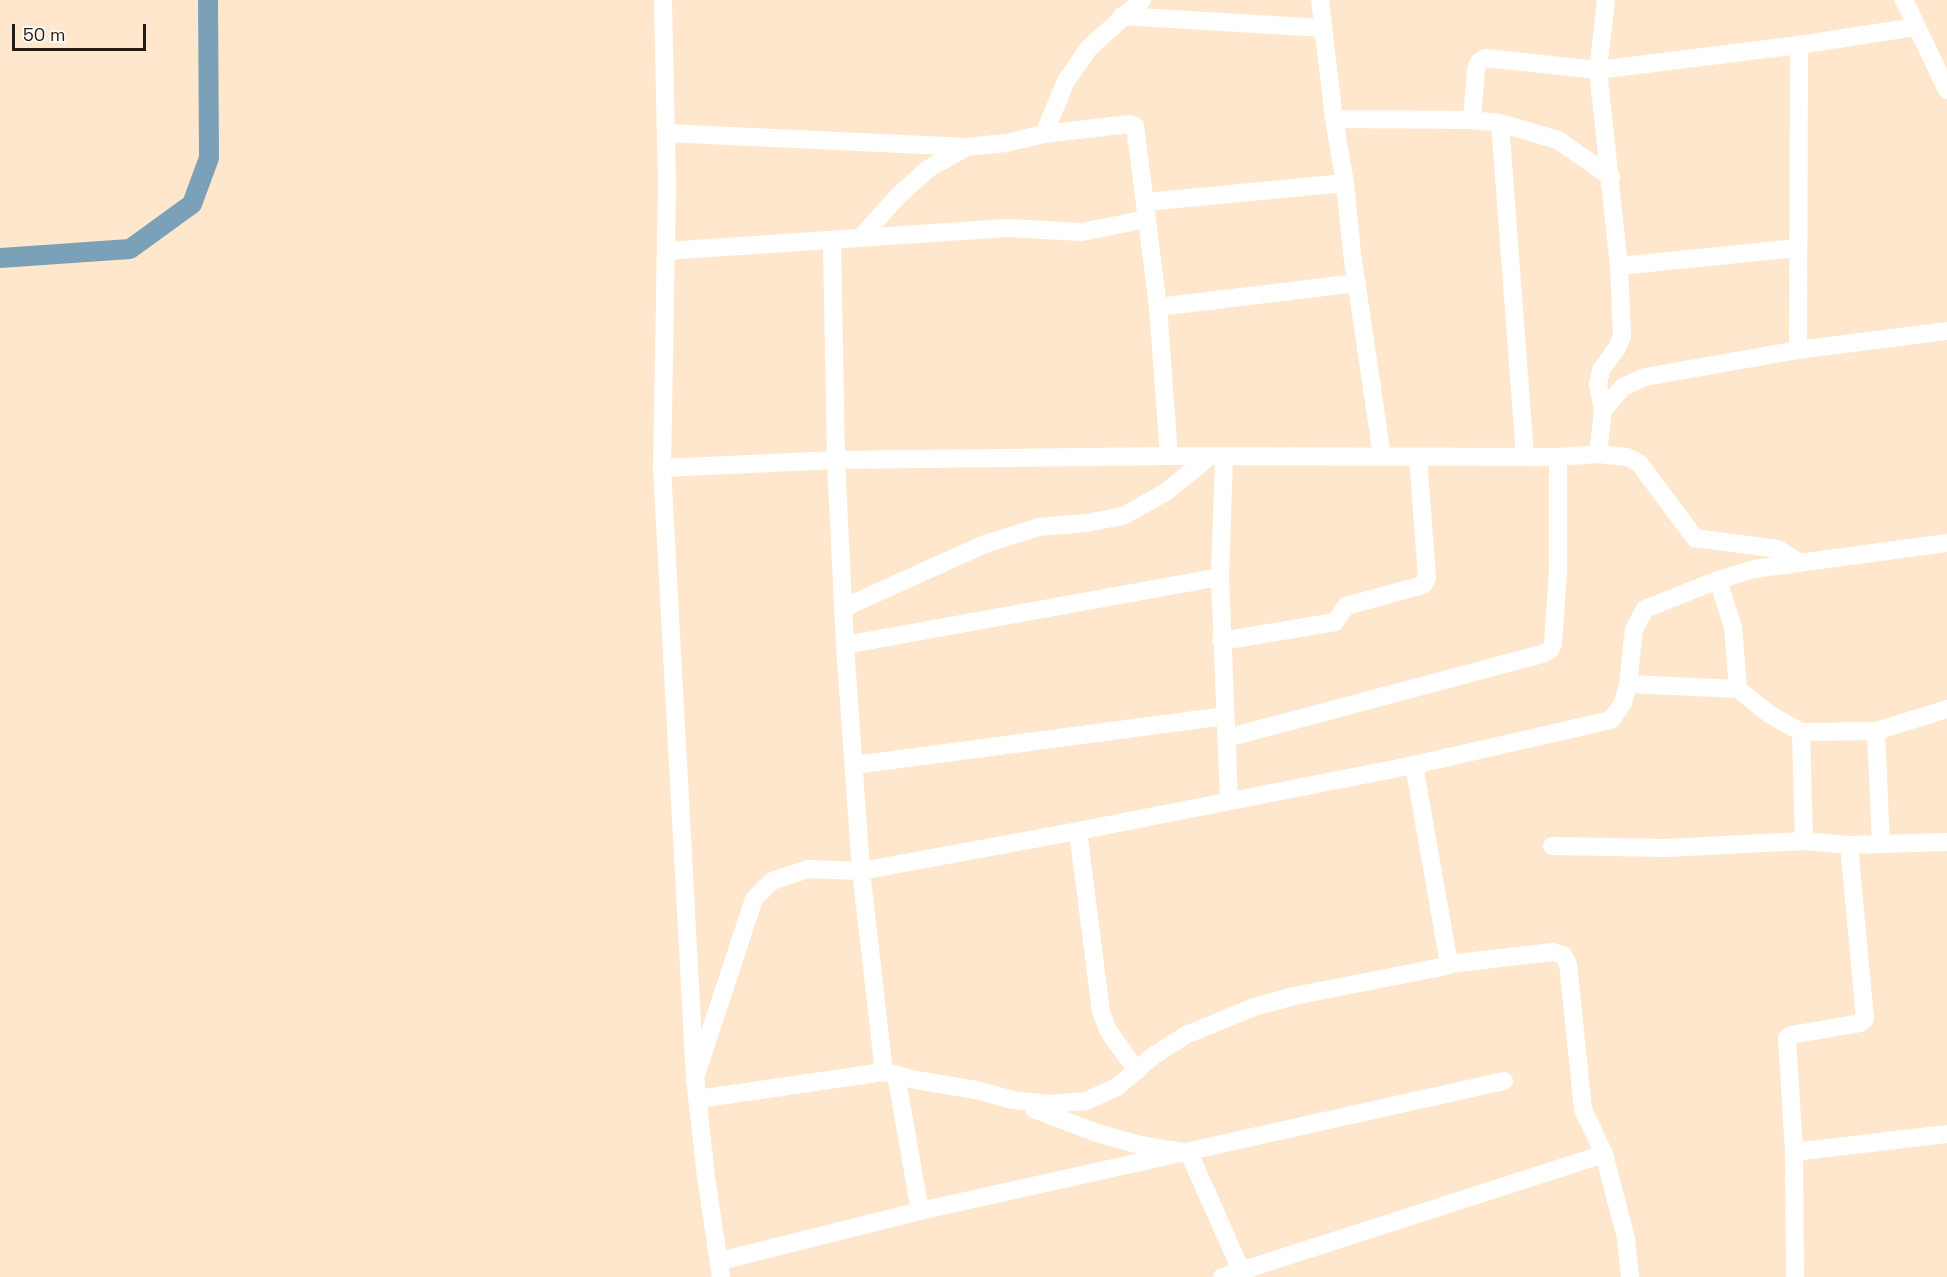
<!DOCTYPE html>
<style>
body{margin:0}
#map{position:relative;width:1947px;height:1277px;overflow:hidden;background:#ffe7cd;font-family:"Space Grotesk",sans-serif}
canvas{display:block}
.scale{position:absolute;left:12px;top:24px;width:134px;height:27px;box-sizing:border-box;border:3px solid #241b12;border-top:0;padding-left:8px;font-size:18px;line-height:21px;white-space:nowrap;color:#241b12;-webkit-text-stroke:4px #fdf8f2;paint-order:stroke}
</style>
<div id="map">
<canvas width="1947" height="1277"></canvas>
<div class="scale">50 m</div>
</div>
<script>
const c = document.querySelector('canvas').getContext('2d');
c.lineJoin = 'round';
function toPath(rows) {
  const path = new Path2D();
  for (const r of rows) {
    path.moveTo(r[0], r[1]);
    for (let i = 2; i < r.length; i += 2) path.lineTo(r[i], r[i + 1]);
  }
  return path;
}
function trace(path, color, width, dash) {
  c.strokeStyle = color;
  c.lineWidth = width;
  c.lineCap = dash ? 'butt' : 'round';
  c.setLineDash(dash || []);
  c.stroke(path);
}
const canal = toPath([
 [0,258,130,249,192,204,209,158,208,0]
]);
const minor = toPath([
 [663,0,667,186,662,468,695,1078,706,1177,721,1277],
 [1320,0,1334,119,1345,183,1352,253,1382,456],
 [1904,0,1947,90],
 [1122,16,1323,28],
 [1334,119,1472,120,1500,123,1558,140,1611,177],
 [1472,120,1476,69,1479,62,1485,58,1598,70,1799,45,1915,27],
 [1500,123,1525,456],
 [666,133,967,147,1006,143,1044,134,1130,124,1135,126,1158,307,1169,456],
 [1044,134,1066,81,1089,48,1142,0],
 [1146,202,1345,183],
 [862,236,899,195,928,169,967,147],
 [832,241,836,460,845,645,861,871,884,1072],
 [666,251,1007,228,1082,232,1147,219],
 [1619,266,1798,248],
 [1158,307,1357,283],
 [1798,350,1799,45],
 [1603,410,1598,384,1601,370,1617,348,1622,336,1619,266,1598,70,1606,0],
 [1598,454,1603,410,1623,387,1645,377,1798,350,1947,331],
 [1224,456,1220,577,1229,801],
 [662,468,836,460,1169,456,1558,457,1598,454,1627,457,1639,463,1695,538,1778,549,1800,563],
 [1718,580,1733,627,1738,689],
 [843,608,985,544,1039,527,1086,523,1123,516,1166,492,1210,456],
 [1221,641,1335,622,1346,606,1423,585,1427,578,1418,457],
 [845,645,1220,577],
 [1628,684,1738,689,1769,714,1801,732,1876,731,1947,709],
 [1876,731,1881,844],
 [1801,732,1804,841],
 [1227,738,1542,654,1550,650,1553,644,1558,571,1558,457],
 [855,765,1225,716],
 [1414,765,1449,964],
 [1078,831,1101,1012,1109,1032,1137,1071],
 [1552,846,1666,848,1804,841,1849,845,1947,842],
 [896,1074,920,1211],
 [695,1078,754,899,772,881,808,869,861,871,1078,831,1414,765,1611,720,1623,703,1628,684,1634,629,1645,609,1718,580,1754,569,1947,543],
 [698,1099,884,1072,916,1080,976,1090,1013,1100,1049,1104,1086,1101,1117,1087,1153,1056,1186,1035,1254,1007,1294,996,1447,966,1449,964,1553,952,1563,955,1568,964,1583,1109,1604,1154,1626,1238,1630,1277],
 [1034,1109,1097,1133,1140,1145,1189,1153,1244,1277],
 [1794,1152,1947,1134],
 [720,1261,920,1211,1504,1081],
 [1222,1277,1604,1154],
 [1795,1277,1794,1152,1787,1038,1791,1035,1861,1023,1865,1019,1849,845]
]);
trace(canal, '#7aa1b7', 20);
trace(minor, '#fff', 18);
</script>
